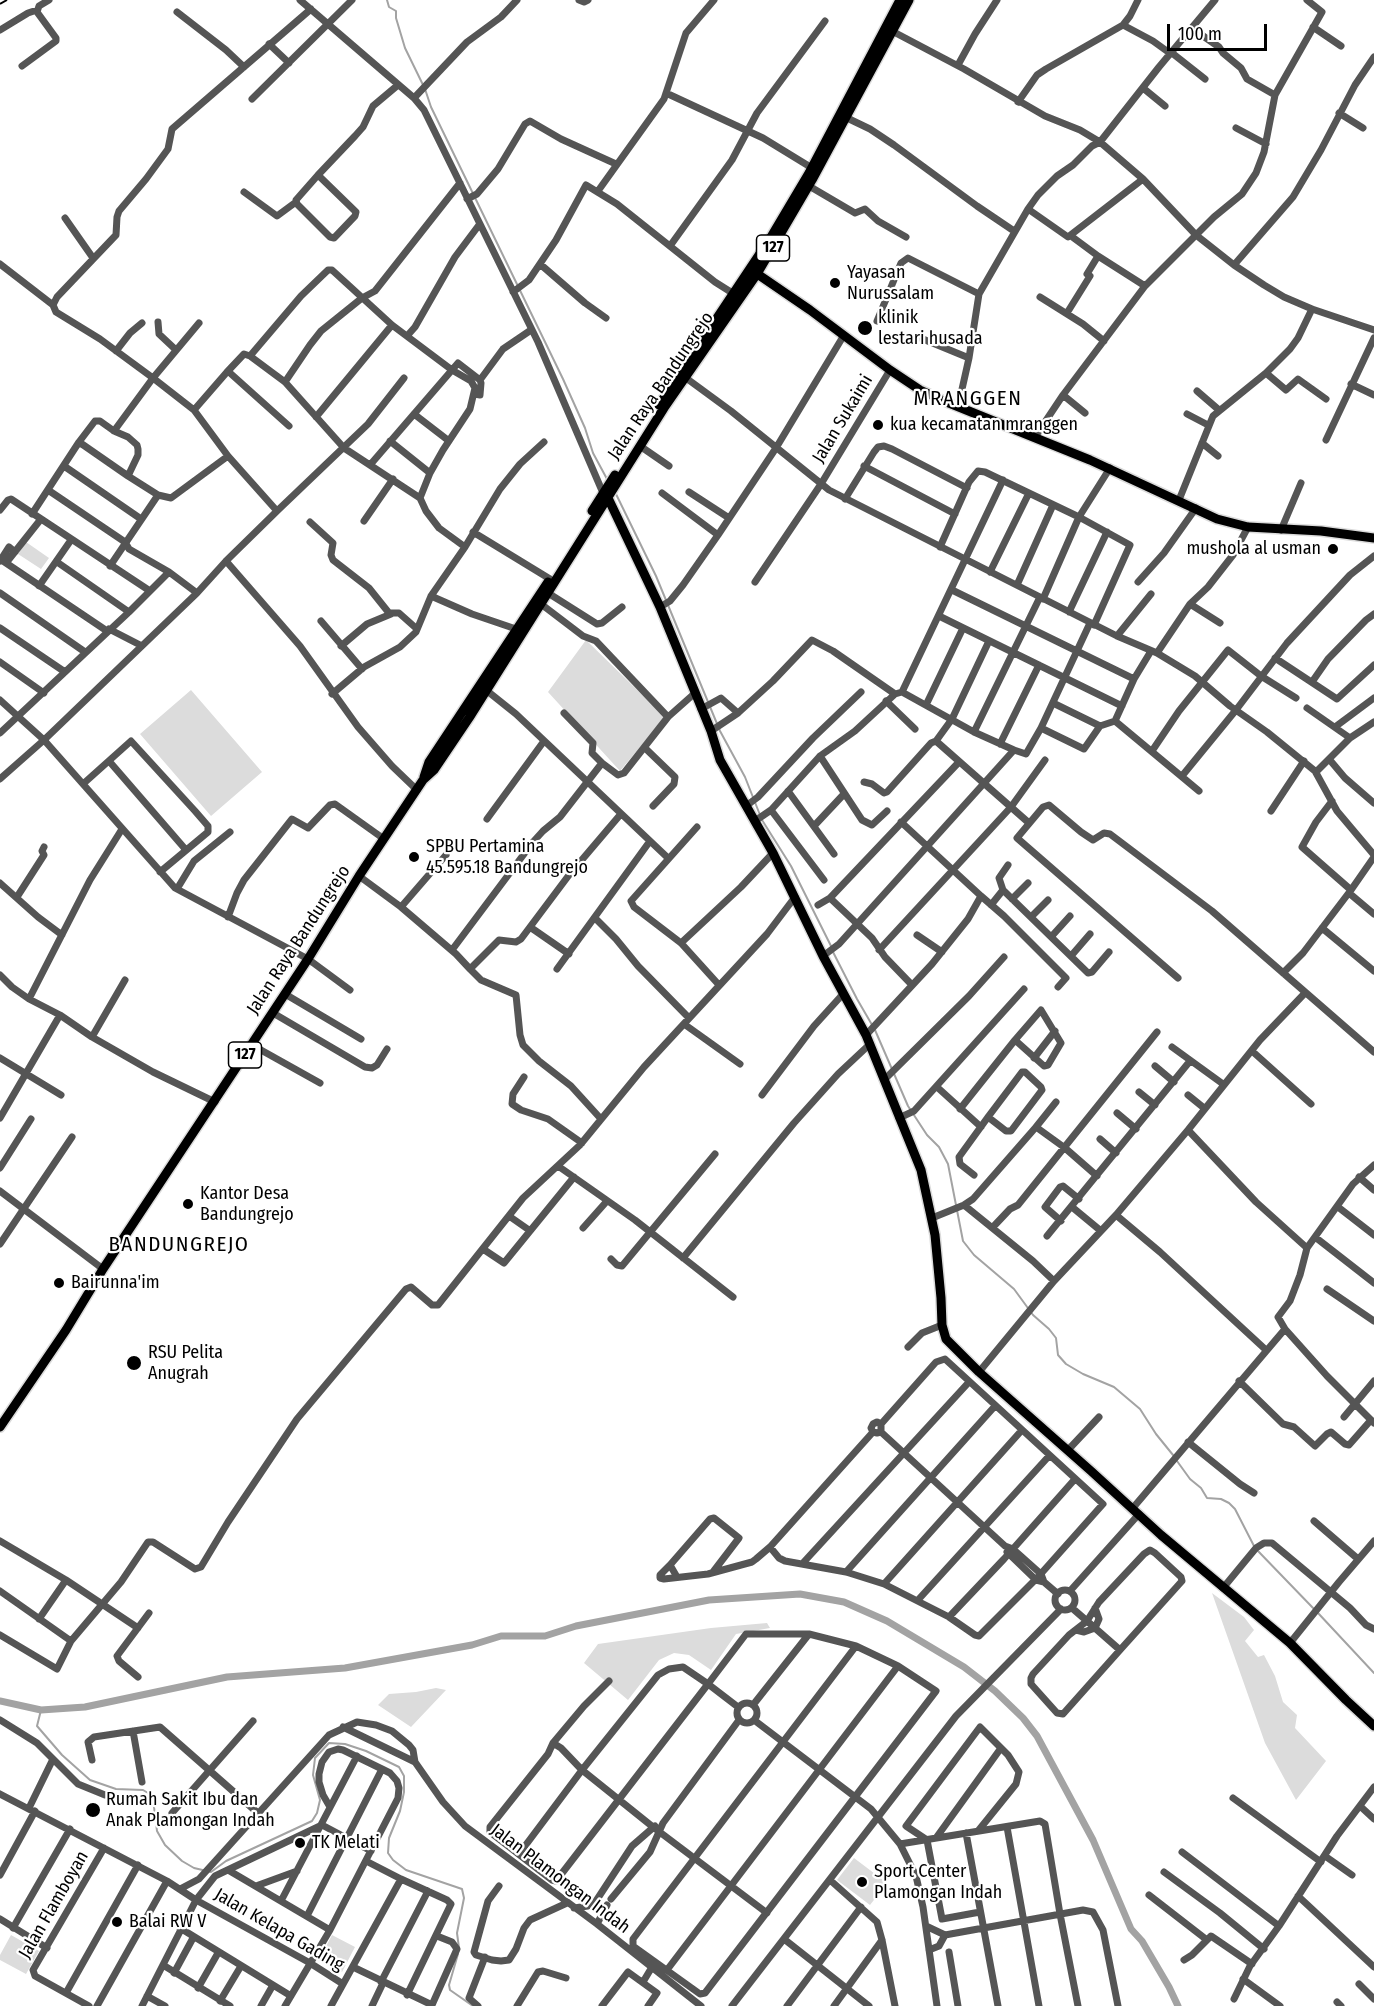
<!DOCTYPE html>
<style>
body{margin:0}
#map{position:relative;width:1374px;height:2006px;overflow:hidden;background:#fff;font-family:"Fira Sans Condensed",sans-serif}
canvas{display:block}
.scale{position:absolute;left:1167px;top:24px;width:100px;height:27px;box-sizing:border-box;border:3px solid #000;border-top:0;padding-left:8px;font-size:18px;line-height:21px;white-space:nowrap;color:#000;-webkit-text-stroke:4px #fff;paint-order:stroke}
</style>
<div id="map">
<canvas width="1374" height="2006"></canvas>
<div class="scale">100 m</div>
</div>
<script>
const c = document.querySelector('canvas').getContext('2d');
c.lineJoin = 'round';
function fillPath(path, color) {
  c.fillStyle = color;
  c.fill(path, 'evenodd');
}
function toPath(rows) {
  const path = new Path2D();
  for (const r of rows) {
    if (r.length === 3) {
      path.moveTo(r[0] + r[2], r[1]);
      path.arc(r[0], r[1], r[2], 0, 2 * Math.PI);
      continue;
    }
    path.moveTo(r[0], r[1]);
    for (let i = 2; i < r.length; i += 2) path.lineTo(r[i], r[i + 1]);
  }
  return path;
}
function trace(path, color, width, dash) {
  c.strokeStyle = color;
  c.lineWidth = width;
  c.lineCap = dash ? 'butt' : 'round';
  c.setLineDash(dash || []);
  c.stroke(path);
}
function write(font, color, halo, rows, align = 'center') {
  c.font = font + ' "Fira Sans Condensed",sans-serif';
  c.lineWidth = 4.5;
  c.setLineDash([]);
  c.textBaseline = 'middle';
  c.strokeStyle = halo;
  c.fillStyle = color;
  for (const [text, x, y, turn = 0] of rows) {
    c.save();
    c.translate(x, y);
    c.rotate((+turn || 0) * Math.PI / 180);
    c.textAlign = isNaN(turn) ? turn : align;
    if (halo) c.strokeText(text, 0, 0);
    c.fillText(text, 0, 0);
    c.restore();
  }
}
const green = toPath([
 [26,542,49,558,41,569,18,554],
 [586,640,665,717,620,771,548,692],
 [191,690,262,772,211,816,140,734],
 [1212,1593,1244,1617,1254,1630,1245,1641,1258,1657,1264,1655,1275,1676,1283,1702,1297,1715,1295,1728,1326,1761,1296,1800,1265,1743],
 [767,1623,770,1628,736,1634,711,1670,689,1655,674,1653,659,1660,628,1700,584,1663,598,1644,711,1628],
 [436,1688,446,1690,411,1727,378,1705,389,1694,416,1692],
 [854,1858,887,1883,870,1905,837,1880],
 [11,1935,39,1951,26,1974,0,1960,0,1955],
 [332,1935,355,1947,342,1972,319,1960]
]);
const stream = toPath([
 [387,0,389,7,396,11,396,18,405,48,425,89,431,107,563,379,585,428,593,453,607,479],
 [615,492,656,576,720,731,745,777,760,815],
 [762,820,791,866,831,946],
 [833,952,857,999,875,1030,908,1106,927,1135,939,1147,948,1164,963,1241,974,1255,1014,1289,1033,1315,1049,1329,1056,1338,1058,1355,1066,1364,1083,1374,1114,1387,1140,1409,1156,1434,1173,1455],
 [1177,1461,1190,1479,1201,1488,1207,1498,1221,1499,1229,1503,1235,1509,1254,1546],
 [1257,1550,1314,1609],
 [1318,1613,1374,1673],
 [41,1710,37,1726,62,1755,90,1780,116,1789,143,1790,148,1793,153,1799,157,1831,165,1845,182,1861,194,1868,211,1872,226,1861,312,1821,317,1813,320,1800,313,1775,315,1758,329,1743,345,1744,366,1751,399,1767,404,1776,404,1792,400,1811,389,1838,388,1853,393,1860,406,1870,462,1889,464,1898,457,1933,459,1948],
 [458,1954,449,1985,450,1990,473,2006]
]);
const canal = toPath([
 [0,1701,41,1710,85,1707,227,1677,345,1668,472,1645,501,1636,545,1636,576,1626,709,1600,800,1594,844,1602,887,1621,964,1667,995,1691,1023,1718,1037,1736,1093,1840,1131,1929,1142,1941,1169,1987,1178,2006]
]);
const minor = toPath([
 [300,0,414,98,424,110,538,342,603,493],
 [579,0,584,2,588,0],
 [177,12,226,50,244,67],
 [1123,25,1153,41,1171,54],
 [1313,27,1341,46],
 [1193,29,1219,47,1223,53,1241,68,1247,79,1275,95],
 [0,30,28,13,37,10],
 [890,30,964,69,1045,116,1080,130,1100,142,1143,179,1196,235,1234,265,1264,285,1284,297,1312,309,1374,330],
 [269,44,289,63],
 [1172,53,1205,79],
 [958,65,975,34,997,0],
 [22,66,56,41,56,38,37,12,39,6,49,0],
 [1143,88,1165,106],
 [666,93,763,138,812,168],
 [414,98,467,42,501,17,517,0],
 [252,99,352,0],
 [1018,102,1037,75,1046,69,1123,25,1130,16,1138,0],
 [1339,113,1363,128],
 [845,117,870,129,894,145,977,206,1014,231],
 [1236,128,1266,144],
 [318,175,356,212,355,216,334,238,330,237,297,204,296,200,318,175,355,136,363,127,373,106,398,85],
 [809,186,855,213,865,209,878,221,906,237],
 [598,191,664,99,686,33,714,0],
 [244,192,277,216,296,202],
 [467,199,477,194,498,169,525,124,530,121,561,139,616,164],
 [1028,209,1068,237,1143,179],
 [65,218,93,258],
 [1071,236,1098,256,1145,286],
 [670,246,732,160,757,113,825,21],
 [0,264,53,305],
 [540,264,585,303,606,318],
 [1234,265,1293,197,1321,150,1355,85,1374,57],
 [513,292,529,280,556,240,586,185,617,204,715,282,734,294],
 [1040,297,1083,324,1104,341],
 [1067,313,1090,276,1087,274,1098,256],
 [877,321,901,263,908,258,979,294],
 [158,322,159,334,176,350],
 [407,336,415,327,455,257,479,225],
 [918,337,969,358],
 [116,351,130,333,142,323],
 [227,372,244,354,250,356],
 [1266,373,1286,390,1298,379,1326,399],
 [686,378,731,411,829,490,1117,636,1157,653,1195,676,1230,706,1267,732,1315,771,1337,811,1374,855],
 [480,380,503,349,531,330],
 [285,382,310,345,321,331,362,298,375,291,460,183],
 [1351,384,1374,395],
 [1197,391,1219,410],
 [1063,395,1085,413],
 [958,407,969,358,979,294,1028,209,1038,195,1057,176,1073,165,1092,146,1100,142,1159,67,1215,0],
 [194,410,227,372,230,373,289,426],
 [414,414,449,441],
 [1187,414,1208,425],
 [316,417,392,325],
 [1035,437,1063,395,1145,286,1214,217,1242,194,1256,173,1264,152,1275,95,1322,12,1307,0],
 [1326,440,1374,338],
 [390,441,430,473],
 [79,442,128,476],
 [1202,443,1218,456],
 [640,446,669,466],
 [228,456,171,498,158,495,128,476,138,455,138,449,137,445,128,437,114,431,153,378,100,339,56,312,53,305,57,297,116,235,117,217,119,211,146,179,168,149,172,129,311,9],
 [370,465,458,363,480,380,481,383,480,395,475,394],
 [64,466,141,519],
 [864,466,955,514],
 [48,490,125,542,129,549,169,572],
 [689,492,729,518],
 [662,493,718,535],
 [420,498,430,473,443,450,470,409,475,388,471,381,452,370,392,325,332,270,328,270,301,296,250,356,285,382,344,448,420,498,426,511,439,528,465,547],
 [845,499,874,452,878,447,884,446,892,449,967,488],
 [1179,500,1213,416,1266,373,1290,349,1298,338,1312,309],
 [0,510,8,500,11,499,150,591],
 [277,511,368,424,404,378],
 [32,514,79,442,95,421,100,421,114,431],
 [364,521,393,479],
 [310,522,333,543,331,555,333,560,369,588,389,613,399,613,417,629],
 [1281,530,1301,483],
 [473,532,550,579],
 [940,547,969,482,978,471,985,472,1079,517,1130,545,1094,625],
 [0,559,107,631],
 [0,561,9,547,15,552],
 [226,561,300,646,358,727,392,766,417,790],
 [57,562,129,612],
 [6,563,41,519],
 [110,566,158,495],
 [990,572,1029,493],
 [755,582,821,484,890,370],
 [1138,582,1164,553,1196,508],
 [1017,585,1053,505],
 [39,586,71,540],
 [952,590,1134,679],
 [0,593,85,652],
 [548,593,597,624,602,623,622,607],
 [431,596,472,614,516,629],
 [1043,599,1079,517,1110,468],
 [541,604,583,636,596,641,668,717],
 [1190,604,1220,623],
 [660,607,670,601,683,585,718,535,776,448,844,335],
 [1069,612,1107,532],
 [939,616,1122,706],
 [321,621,362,669],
 [0,628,65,672],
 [109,629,142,646],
 [1117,636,1151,594],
 [341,646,367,624,391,614],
 [1151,651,1134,679,1115,721,1199,791],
 [1157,653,1190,604,1208,587,1233,555,1248,527],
 [1275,658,1337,699,1374,665],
 [0,662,44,693],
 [1312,682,1328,659,1366,620,1374,614],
 [486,690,516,714,668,858],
 [902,692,974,732,1014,750,1026,754,1041,728,1090,623],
 [332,694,364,667,400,647,416,632,431,596,465,547,500,489,520,464,544,442],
 [0,700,44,740,175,888,308,959,350,990],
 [886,701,915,729],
 [1053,703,1100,726],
 [926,705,963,628],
 [1307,708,1350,738],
 [701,709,721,698,738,713,773,681,812,640,833,651,895,694],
 [564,713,593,743,592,753,602,763],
 [1335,727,1374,698],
 [1041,728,1084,749,1100,726,1115,721],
 [711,731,738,713],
 [974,732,1040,597],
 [0,733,129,612,169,572,197,593],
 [936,741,952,719,989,641],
 [1000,744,1039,665],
 [645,748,675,777,674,784,653,806],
 [1152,751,1179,711,1228,650,1261,676,1296,698],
 [820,756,862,820,872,825,887,811],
 [1329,759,1345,778,1374,803],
 [109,761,186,850],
 [1316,772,1350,738,1374,722],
 [1182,776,1236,710,1287,643,1350,575,1374,556],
 [0,779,44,740,197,593,226,561,277,511,228,456,194,410,153,378,199,323],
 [864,782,872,784,884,793,887,792,931,743,936,741,1029,823],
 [83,784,131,741,195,811,208,826,208,832,160,872],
 [788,791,834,854],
 [1332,801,1316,822,1302,847,1351,890],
 [746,806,758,797,813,738,861,692],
 [771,810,824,880],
 [1271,811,1304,761],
 [487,819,544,741],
 [755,821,771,810,820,756,855,731,895,694,902,692,1003,480],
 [814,826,844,794],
 [697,827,631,901,634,907,681,943,719,985],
 [359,876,401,907,456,954,470,969,499,940,516,942,521,939,569,875,620,815],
 [0,883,38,917,62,935],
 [177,889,194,861,230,832],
 [1003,890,1088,973,1092,972,1109,952],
 [1349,893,1374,914],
 [981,896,1004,916,1066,978,1058,987],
 [17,897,44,855,42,851,44,847],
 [830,898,872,938,885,957,912,985],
 [1012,899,1028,883],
 [818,905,830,898,959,762],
 [991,905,1003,890,999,878,1008,865],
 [401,907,446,855],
 [228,917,237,893,244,880,292,819,308,828,330,805,335,804,384,839],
 [1031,917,1048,900],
 [595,918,616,939,638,966,689,1018],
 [530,927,569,954],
 [1322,928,1374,971],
 [917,935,942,952],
 [1051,937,1070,916],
 [681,943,741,887,773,853],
 [452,950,533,842,543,831,560,817,602,763,618,775,624,773,668,717,695,693],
 [879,950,1011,807,1045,760],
 [823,956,839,944,1014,750],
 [1071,956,1090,934],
 [470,969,481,980,516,995,520,1035,523,1045,539,1061,571,1086,601,1119],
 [557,969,650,841],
 [1283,973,1303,953,1351,890,1374,857],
 [0,975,12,987,29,999,60,1015,92,1037,153,1072,215,1102],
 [1178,978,1017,838,1043,807,1049,805,1081,832,1093,840,1104,833,1110,834,1212,911,1374,1052],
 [285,994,361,1039],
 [29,999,90,880,122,829],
 [273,1013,365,1067,372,1068,377,1065,387,1049],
 [684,1024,740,1064],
 [866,1035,932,964,968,919,981,896,901,822],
 [92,1037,125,980],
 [252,1045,320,1083],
 [1172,1047,1223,1084],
 [1252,1051,1311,1104],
 [0,1058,61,1095],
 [1034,1058,1055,1031],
 [1155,1066,1174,1082],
 [524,1077,513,1094,512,1104,521,1110,548,1119,582,1143],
 [884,1080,969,996,1004,957],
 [937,1087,981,1127],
 [1139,1092,1155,1105],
 [762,1095,814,1026,843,994],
 [1188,1095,1204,1108],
 [1056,1102,1036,1127,1065,1148,1097,1176],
 [960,1109,1015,1040,1041,1010,1061,1043,1048,1065,1044,1066,1015,1040],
 [1117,1113,1136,1129],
 [0,1118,60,1015],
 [899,1118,914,1111,1024,989],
 [1188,1130,1256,1202,1307,1248],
 [1100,1139,1116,1153],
 [1374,1165,1353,1184,1307,1248,1300,1275,1290,1301,1278,1317,1285,1329,1327,1376,1374,1423],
 [558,1166,635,1220,733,1297],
 [0,1168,31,1119],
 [974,1175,960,1164,959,1157,988,1117,1022,1072,1025,1072,1041,1087,1042,1090,1011,1131,1006,1131,988,1117],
 [1359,1177,1374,1190],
 [0,1191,103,1269],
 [964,1205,1033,1261,1054,1281],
 [1072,1207,1101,1231],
 [1338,1207,1374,1235],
 [1116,1215,1160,1252,1266,1350],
 [509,1216,529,1230],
 [932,1218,964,1205,973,1199,1036,1127],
 [1061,1221,1045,1207,1060,1187,1063,1186,1079,1199],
 [993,1227,1010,1209,1018,1205,1157,1032],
 [583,1228,607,1201],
 [1047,1236,1190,1061],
 [1315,1237,1374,1283],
 [0,1244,72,1137],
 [483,1249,504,1263,574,1177],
 [683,1258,794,1123,838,1074,870,1044],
 [611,1259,617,1265,622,1266,715,1154],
 [1327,1289,1374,1321],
 [908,1347,922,1333,942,1325],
 [979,1372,1054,1281,1116,1215,1188,1130,1260,1040,1305,993],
 [1239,1381,1283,1424,1294,1427,1315,1446,1327,1434,1331,1432,1345,1444,1349,1445,1371,1420],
 [1344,1417,1374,1381],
 [881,1432,881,1424,877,1422,873,1424,871,1428,873,1432,877,1433,881,1432,1005,1546,1013,1549,1041,1574,1044,1582],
 [1188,1442,1240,1484,1254,1493],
 [1068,1450,1099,1417],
 [1132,1509,1285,1329],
 [1314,1521,1358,1559],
 [0,1541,66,1580,138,1628],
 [770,1547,779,1558,785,1561,846,1572,884,1584,949,1617,975,1635,979,1636,1038,1577,1103,1504,945,1359,936,1362,881,1424],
 [1007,1552,1036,1580,1044,1582,1058,1594],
 [802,1564,969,1382],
 [670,1565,710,1519,714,1518,739,1538,713,1572],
 [846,1572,995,1406],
 [677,1577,670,1565,660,1575,660,1578,664,1579,708,1574,752,1562,756,1559,770,1547,873,1432],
 [884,1584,1022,1430],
 [1223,1588,1256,1548,1264,1543,1272,1543,1350,1608,1366,1625,1374,1629],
 [1065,1600,10],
 [0,1591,71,1641],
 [1070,1591,1139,1514],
 [918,1600,1049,1456],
 [1072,1608,1087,1621,1120,1650,1182,1581,1181,1577,1155,1553,1150,1550,1144,1554,1099,1602,1087,1621,1069,1635,1033,1674,1031,1678,1031,1684,1057,1713,1063,1714,1120,1650],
 [949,1617,1004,1559,1075,1479],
 [39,1619,66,1580],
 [1076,1630,1084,1632,1095,1628,1099,1619,1095,1608],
 [0,1635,57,1669,71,1641,121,1582,148,1542,153,1542,195,1569,201,1567,228,1522,297,1419,406,1289,411,1287,432,1305,438,1305,523,1198,580,1145,644,1067,767,934,795,897],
 [1290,1643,1339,1582,1374,1541],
 [138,1677,119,1661,117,1656,149,1613],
 [747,1713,10],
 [753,1705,809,1634,856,1646,898,1666,936,1691,705,1993,700,1994,633,1946,633,1939,856,1646],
 [738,1707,708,1684,556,1881,552,1880,490,1832,490,1827,548,1754,553,1743,561,1748,582,1770,658,1675,669,1669,683,1667,708,1684,746,1634,809,1634],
 [0,1720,37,1743,53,1759,29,1808],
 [754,1720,871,1809,900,1844,916,1876,923,1907,937,2006],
 [343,1727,415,1762],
 [133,1731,142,1782],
 [553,1743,584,1706,609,1681],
 [53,1759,78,1784,105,1795],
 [92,1760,88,1742,94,1737,160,1727,259,1814],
 [0,1794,167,1881,196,1900,310,1963,343,1984],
 [1233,1798,1321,1862],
 [1360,1806,1374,1819],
 [172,1813,253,1721],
 [1007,1827,1039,2006],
 [978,1831,1016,1784,1019,1772,1008,1755,980,1727,906,1826,927,1840,942,1919,980,1912],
 [966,1833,998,2006],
 [936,1838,1001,1748],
 [900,1844,1040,1821,1045,1824,1060,1914,1078,2006],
 [1182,1852,1279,1926],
 [519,1854,582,1770,653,1827,767,1913],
 [1325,1856,1352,1875],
 [366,1861,401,1879,447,1900,451,1904,407,1995],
 [228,1870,330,1930],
 [1164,1872,1220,1913,1264,1949],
 [0,1875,35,1811],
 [830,1880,877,1922,882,1940,895,2006],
 [256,1886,297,1871],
 [499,1886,488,1901,474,1952,476,1955,492,1960,501,1961,509,1960,516,1949,524,1928,530,1920,567,1903],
 [180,1889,199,1879,329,1735,357,1722,376,1725,392,1731,409,1745,413,1750,415,1762,443,1802,465,1826,597,1924,701,2006],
 [1149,1895,1207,1940,1211,1936,1252,1964],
 [1298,1896,1374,1967],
 [611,1899,650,1852,663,1823,739,1720],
 [281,1901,357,1756],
 [574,1908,588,1906,596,1901,632,1846,655,1826],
 [307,1916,382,1769,343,1750,338,1749,329,1752,322,1762,319,1774,319,1782,323,1795,330,1807],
 [0,1919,47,1948],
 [597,1924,607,1905],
 [926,1926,945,1935],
 [13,1928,70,1829],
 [180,1928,291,1996],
 [784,1939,869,2006],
 [929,1950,939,1946,945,1935,1083,1910,1093,1912,1103,1930,1118,2006],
 [949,1952,958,2006],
 [1184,1960,1192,1955,1207,1940],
 [163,1965,230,2006],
 [353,1967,432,2005,457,1949,452,1942,437,1936],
 [667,1970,898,1666],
 [174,1973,193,1938],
 [1243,1979,1280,2006],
 [381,1982,428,1891],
 [643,1982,652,1967],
 [1359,1984,1374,1999],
 [198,1988,218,1953],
 [66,1993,138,1865],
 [147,1996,165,2006],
 [1234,1999,1250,1966,1279,1926,1337,1836,1374,1787],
 [220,2001,241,1966],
 [1337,2002,1341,2006],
 [89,2006,35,1976,33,1970,104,1848],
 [97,2006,167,1881],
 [142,2006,196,1900,215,1876,322,1825,371,1851],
 [261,2006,273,1985],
 [285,2006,330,1930,398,1798,399,1788,397,1781,390,1773,382,1769],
 [331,2006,401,1879],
 [372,2006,383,1983],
 [478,2006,469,1998,485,1957],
 [517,2006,538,1972,543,1971,566,1978],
 [602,2006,628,1972,657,1993,648,2006],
 [732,2006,956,1716,1061,1609],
 [787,2006,861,1907],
 [834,2006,882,1940]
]);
const major = toPath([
 [753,271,810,310,890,370,920,390,944,401,1090,460,1217,519,1248,527,1321,531,1374,538],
 [659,405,771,237,809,173,900,0],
 [608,498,660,607,711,731,720,760,773,853,823,956,866,1035,921,1170,935,1235,941,1298,942,1325,946,1339,979,1372,1091,1471,1161,1535,1290,1643,1346,1700,1374,1726],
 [592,511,615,475],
 [424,777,429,762,548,582],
 [0,1427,66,1330,103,1269,308,959,359,876,423,780,434,770,469,718,664,408,757,274,812,180,909,0]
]);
const rail = toPath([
 [0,4,7,0]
]);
const markers = [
 [835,283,6,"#000"],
 [865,328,8,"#000"],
 [878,425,6,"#000"],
 [1333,549,6,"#000"],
 [414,857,6,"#000"],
 [188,1204,6,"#000"],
 [59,1283,6,"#000"],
 [134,1363,8,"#000"],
 [93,1810,8,"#000"],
 [300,1843,6,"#000"],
 [862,1882,6,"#000"],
 [117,1922,6,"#000"]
];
const shields = [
 [773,248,33],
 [245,1055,33]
];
const shieldNames = [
 ["127",773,248],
 ["127",245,1055]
];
const poiNames = [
 ["Yayasan",847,273],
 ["Nurussalam",847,294],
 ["klinik",878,318],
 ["lestari husada",878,339],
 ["kua kecamatan mranggen",890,425],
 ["mushola al usman",1321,549,"right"],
 ["SPBU Pertamina",426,847],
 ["45.595.18 Bandungrejo",426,868],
 ["Kantor Desa",200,1194],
 ["Bandungrejo",200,1215],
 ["Bairunna'im",71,1283],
 ["RSU Pelita",148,1353],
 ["Anugrah",148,1374],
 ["Rumah Sakit Ibu dan",106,1800],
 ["Anak Plamongan Indah",106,1821],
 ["TK Melati",312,1843],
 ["Sport Center",874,1872],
 ["Plamongan Indah",874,1893],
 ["Balai RW V",129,1922]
];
const streetNames = [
 ["Jalan Raya Bandungrejo",661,386,-56],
 ["Jalan Sukaimi",843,419,-59],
 ["Jalan Raya Bandungrejo",299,940,-57],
 ["Jalan Plamongan Indah",560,1879,37],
 ["Jalan Flamboyan",54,1905,-60],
 ["Jalan Kelapa Gading",279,1930,30]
];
const quarterNames = [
 ["MRANGGEN",968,399],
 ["BANDUNGREJO",179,1245]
];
fillPath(green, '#dcdcdc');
trace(stream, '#a3a3a3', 2);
trace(canal, '#a3a3a3', 7);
trace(major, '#dbdbdb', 12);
trace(minor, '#555', 7);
trace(major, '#000', 9);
trace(rail, '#000', 2, [9, 3, 1.5, 3]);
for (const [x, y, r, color] of markers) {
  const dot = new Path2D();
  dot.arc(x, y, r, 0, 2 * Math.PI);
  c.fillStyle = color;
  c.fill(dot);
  trace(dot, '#fff', 2);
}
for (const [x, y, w] of shields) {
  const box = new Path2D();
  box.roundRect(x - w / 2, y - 13, w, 26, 4.5);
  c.fillStyle = '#fff';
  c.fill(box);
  trace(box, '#000', 1.5);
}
write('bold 16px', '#000', null, shieldNames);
write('18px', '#000', '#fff', poiNames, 'left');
write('18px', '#000', '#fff', streetNames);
c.letterSpacing = '1.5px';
write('21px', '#000', '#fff', quarterNames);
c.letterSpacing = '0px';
</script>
